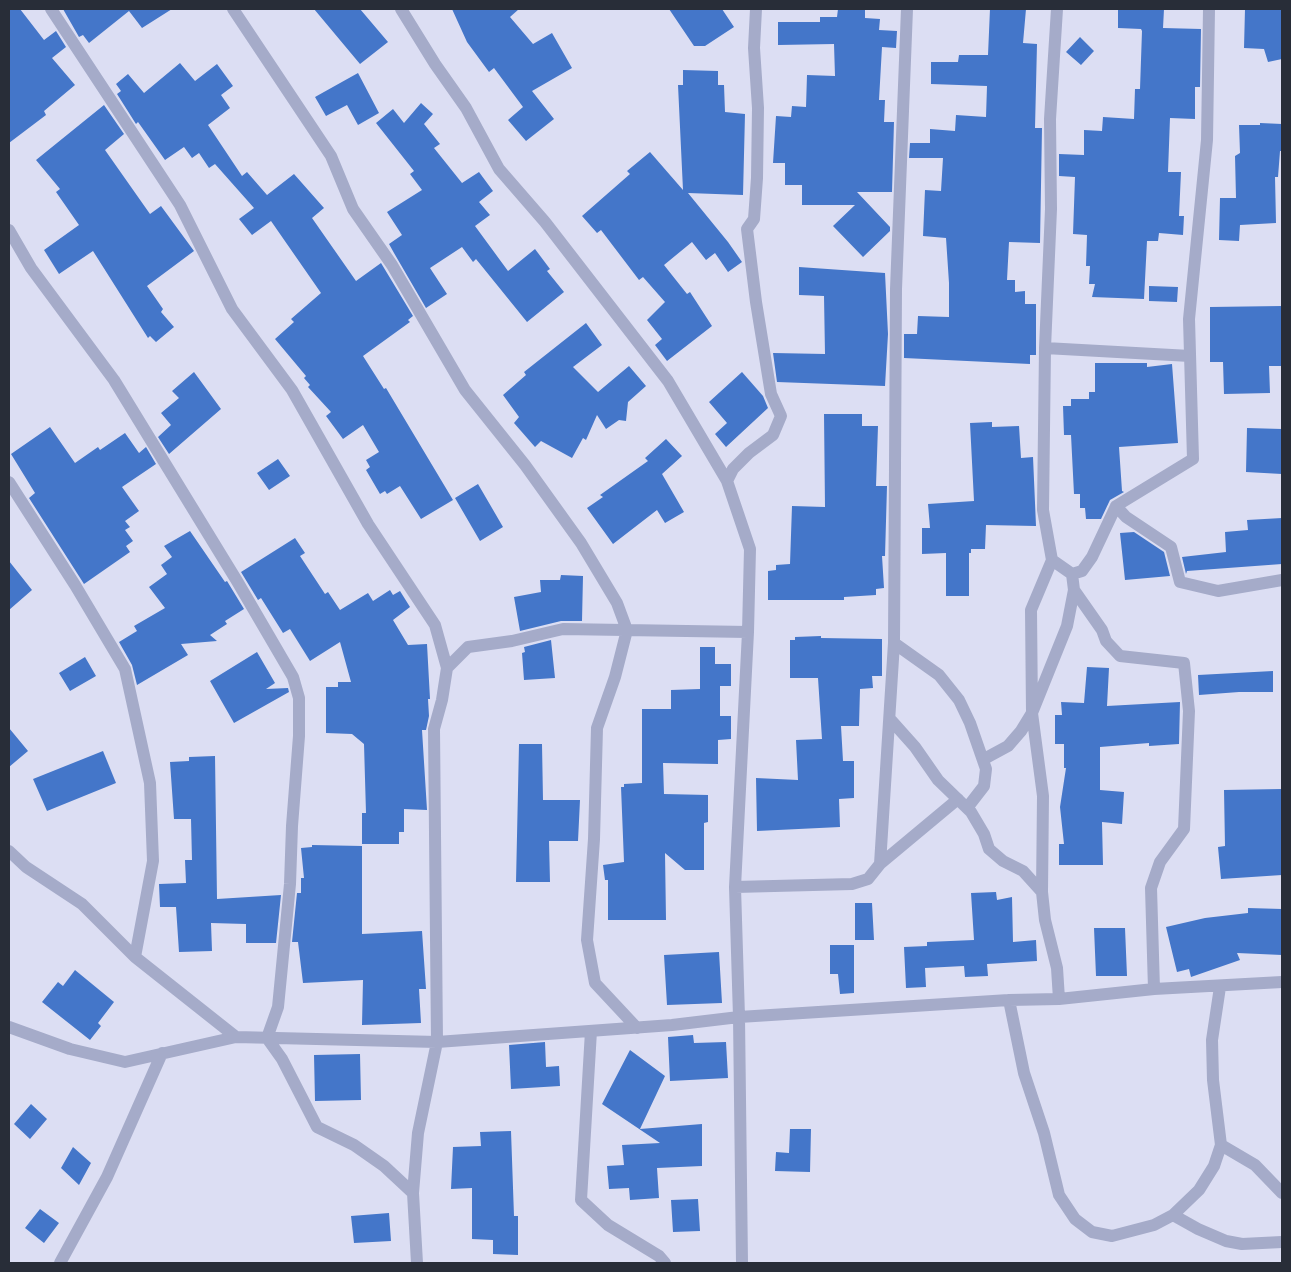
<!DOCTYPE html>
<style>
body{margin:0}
#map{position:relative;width:1291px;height:1272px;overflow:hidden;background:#dcdef3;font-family:"Source Sans 3",sans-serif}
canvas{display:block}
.frame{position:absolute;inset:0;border:10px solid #282d38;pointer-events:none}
</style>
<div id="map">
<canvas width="1291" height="1272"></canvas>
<div class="frame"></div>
</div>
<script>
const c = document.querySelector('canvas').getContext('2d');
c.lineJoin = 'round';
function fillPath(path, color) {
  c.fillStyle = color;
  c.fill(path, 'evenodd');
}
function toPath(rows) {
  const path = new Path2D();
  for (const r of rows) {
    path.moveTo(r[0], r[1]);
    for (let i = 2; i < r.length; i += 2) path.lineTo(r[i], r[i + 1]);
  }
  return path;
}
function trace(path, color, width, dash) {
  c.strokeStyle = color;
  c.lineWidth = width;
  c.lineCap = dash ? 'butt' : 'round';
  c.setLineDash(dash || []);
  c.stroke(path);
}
const building = toPath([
 [9,9,20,9,44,40,56,31,66,47,52,58,75,85,44,111,46,115,9,143],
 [63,9,172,9,142,28,129,11,89,43,83,35,79,37],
 [314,9,360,9,388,42,360,64],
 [452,9,519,9,510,17,533,44,552,33,572,68,532,91,554,119,526,141,508,120,523,107,494,68,489,72,467,42],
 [669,9,722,9,734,27,705,46,694,46],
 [838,9,865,9,865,18,880,19,879,30,897,31,896,48,882,47,879,100,885,100,884,122,894,122,892,192,857,192,890,227,890,231,863,257,833,226,855,205,802,205,802,185,785,185,785,163,773,163,776,116,791,117,792,106,806,107,807,75,835,76,834,44,778,45,778,22,820,22,820,17,837,17],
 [990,9,1026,9,1023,43,1037,44,1035,128,1042,128,1040,243,1009,242,1007,280,1015,280,1015,292,1025,291,1025,304,1036,304,1036,355,1030,355,1030,364,904,358,904,334,917,334,918,316,949,317,949,283,946,238,923,236,925,190,941,191,943,158,909,158,910,143,930,143,930,129,955,131,956,115,986,117,987,86,931,84,931,62,958,62,959,55,988,55],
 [1118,9,1164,9,1163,28,1201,29,1200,87,1195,87,1195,119,1170,118,1168,172,1181,172,1179,216,1184,216,1183,235,1159,233,1158,241,1147,241,1144,299,1092,297,1095,284,1089,284,1090,266,1086,266,1087,235,1073,234,1075,177,1059,176,1059,154,1084,155,1084,130,1102,131,1103,117,1134,119,1135,89,1140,89,1142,31,1141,29,1118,28],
 [1245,9,1282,9,1282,59,1268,62,1264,49,1244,48],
 [1080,37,1094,51,1081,65,1066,52],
 [180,63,195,81,217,64,233,86,221,95,230,108,208,125,242,176,247,172,267,195,294,174,324,208,312,218,356,281,381,263,413,316,408,320,410,322,363,356,384,389,386,388,453,500,421,519,400,486,387,494,385,491,380,494,366,470,370,467,366,460,379,452,363,425,343,439,326,416,331,412,308,387,310,385,304,378,306,376,275,339,294,322,291,319,321,293,271,221,252,235,239,219,254,208,215,164,209,168,199,153,192,158,184,147,165,160,138,122,136,124,117,94,121,91,116,84,128,74,144,93],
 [683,70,718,71,718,85,724,85,725,112,745,114,743,195,688,193,728,242,742,262,728,272,715,253,706,260,692,242,664,265,687,294,690,292,712,326,667,361,655,345,662,339,647,320,665,302,643,277,639,280,601,230,597,233,582,216,630,174,627,171,650,152,683,190,678,85,683,85],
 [358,73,379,113,358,125,347,105,326,116,315,97],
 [421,103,433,114,424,124,440,144,434,148,462,183,479,172,493,191,479,202,490,215,475,226,508,271,535,249,550,269,547,271,564,292,527,322,476,259,473,262,462,247,430,268,447,294,426,308,394,253,389,244,402,235,387,212,422,190,410,174,414,171,376,123,393,109,404,123],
 [104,105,124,134,105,150,150,214,161,206,194,251,147,286,163,309,161,312,174,327,156,342,150,336,148,338,93,251,59,274,44,250,79,225,56,192,60,189,36,160],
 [1260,123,1282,124,1282,151,1280,151,1278,177,1275,177,1276,223,1240,225,1239,241,1219,240,1220,198,1236,198,1235,156,1240,153,1239,125,1260,125],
 [799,267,885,273,888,334,885,386,777,382,773,353,825,354,824,296,799,295],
 [1149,286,1178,287,1177,302,1149,301],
 [1282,306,1282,366,1269,366,1270,393,1224,394,1223,362,1210,362,1210,307],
 [586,323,602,345,573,367,598,392,629,366,646,386,628,402,626,421,619,420,606,429,597,415,586,440,583,438,572,458,541,441,535,447,514,423,519,417,503,395,526,375,524,372],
 [1095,363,1147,363,1147,367,1172,364,1178,443,1119,447,1122,491,1124,492,1110,500,1101,519,1086,519,1085,508,1080,508,1080,494,1074,494,1071,435,1064,435,1063,406,1071,406,1071,399,1089,399,1089,392,1095,392],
 [194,372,221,409,169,454,158,437,171,425,161,413,179,398,172,391],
 [742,372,763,396,768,408,726,447,715,434,727,423,709,402],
 [824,414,862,414,862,426,878,426,876,486,887,486,885,556,882,556,884,588,876,589,876,595,844,597,844,600,768,600,768,571,776,570,776,565,790,564,792,506,825,507],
 [992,422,992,427,1019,426,1021,458,1033,457,1036,526,986,525,985,549,971,549,971,553,969,553,969,596,946,596,946,553,922,554,922,528,930,528,928,504,974,501,970,423],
 [50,427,75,463,98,447,100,450,125,433,139,453,146,447,156,464,122,487,139,511,125,521,130,527,125,530,133,541,126,546,130,552,84,584,29,498,35,493,11,454],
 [1247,428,1282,429,1282,474,1246,472],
 [666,439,682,456,662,474,684,512,665,523,657,510,613,544,587,508,603,497,600,495,648,461,645,458],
 [278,459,290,476,269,490,257,473],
 [478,484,503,527,480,541,455,498],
 [1282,518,1282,564,1187,571,1186,574,1182,557,1226,552,1225,532,1248,530,1247,520],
 [190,531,225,582,227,581,244,609,225,621,227,624,210,635,217,641,181,644,188,655,137,685,132,665,119,642,137,631,134,626,165,608,149,587,167,574,161,565,172,557,164,546],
 [1134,532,1164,552,1170,576,1125,580,1120,533],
 [295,538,305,553,300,556,325,594,328,592,340,610,368,593,373,601,390,590,393,595,400,591,410,607,393,620,408,645,427,644,430,699,428,699,429,716,426,730,422,730,427,810,404,809,404,832,399,832,399,844,362,844,362,813,366,813,364,744,352,734,326,733,326,687,338,687,338,682,351,682,340,642,310,661,290,629,283,633,261,598,258,600,241,572],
 [9,561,32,590,9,610],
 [561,575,583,576,582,621,561,621,520,631,514,597,541,592,540,580,560,580],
 [821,636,821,638,882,639,882,676,872,676,873,688,860,689,859,726,841,726,843,761,854,761,854,798,839,799,840,827,757,831,756,778,798,780,796,740,822,739,818,678,790,678,790,640,795,640,795,637],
 [551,640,555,678,524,680,522,653,525,652,524,647],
 [700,647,715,647,715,664,731,664,731,686,720,686,720,716,731,716,731,739,718,740,718,764,663,763,664,794,708,795,708,822,704,823,704,870,685,870,665,853,666,920,608,920,608,880,605,880,603,865,624,862,621,787,624,787,624,784,642,783,642,709,671,709,671,690,700,689],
 [257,652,275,683,266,689,288,688,289,692,234,723,210,681],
 [85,657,96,676,70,691,59,673],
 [1087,667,1109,668,1107,706,1180,702,1179,744,1149,746,1149,743,1100,747,1100,790,1124,792,1122,824,1102,822,1103,865,1059,865,1059,844,1064,844,1060,807,1066,768,1064,768,1064,744,1055,744,1055,715,1062,715,1061,702,1084,703],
 [1273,671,1273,692,1239,692,1199,695,1198,675],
 [9,728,28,751,9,767],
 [519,744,542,744,543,800,580,800,578,841,549,841,550,882,516,882],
 [103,751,116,783,47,811,33,779],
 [215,756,217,899,281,895,276,943,246,943,246,924,211,923,212,951,179,952,176,907,160,907,159,884,186,883,185,860,192,860,191,819,174,819,170,762,189,761,189,757],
 [1282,789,1282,875,1221,879,1218,847,1225,846,1224,790],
 [312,845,362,846,362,934,422,931,426,989,419,989,421,1023,362,1025,363,980,303,983,298,942,292,942,297,893,301,893,301,878,304,878,301,848,312,847],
 [996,892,997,900,1012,897,1013,942,1036,940,1037,961,987,964,988,976,965,977,964,966,925,968,926,987,906,988,904,947,927,946,927,942,974,940,971,893],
 [855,903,872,903,874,940,855,940],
 [1248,908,1282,909,1282,955,1237,953,1240,960,1191,977,1189,969,1177,972,1166,927,1205,918,1248,913],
 [1094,928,1125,928,1127,976,1096,976],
 [830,945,854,945,854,993,840,994,838,974,830,974],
 [719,952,722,1003,667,1005,664,955],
 [75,970,114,1002,98,1023,101,1026,90,1040,42,1002,58,982,63,986],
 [693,1035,694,1043,726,1042,728,1078,670,1081,668,1037],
 [545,1042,546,1067,559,1066,560,1086,511,1089,509,1045],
 [630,1050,665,1076,640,1129,702,1124,702,1166,657,1168,659,1198,630,1200,629,1188,609,1189,607,1166,624,1165,622,1145,660,1143,602,1104],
 [360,1054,361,1100,315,1101,314,1055],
 [31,1104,47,1119,30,1139,14,1124],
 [790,1129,811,1129,810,1172,775,1171,776,1152,789,1153],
 [511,1131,514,1216,518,1216,518,1255,493,1254,493,1240,472,1239,472,1188,451,1189,453,1147,481,1146,480,1132],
 [73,1147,91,1163,79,1185,61,1168],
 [698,1199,700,1231,673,1232,671,1200],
 [40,1209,59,1223,44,1243,25,1228],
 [389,1213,391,1241,354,1243,351,1216]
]);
const minor = toPath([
 [51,9,180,205,232,309,292,390,368,524,435,625,447,668,442,700,434,729,437,1042,418,1133,413,1193,417,1263],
 [233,9,331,156,353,209,392,265,465,390,525,465,581,543,617,603,627,630,615,677,597,728,594,839,587,940,595,983,637,1028],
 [401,9,435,64,466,108,499,169,545,222,668,381,727,481,750,549,748,632,735,887,739,1017,1009,1000,1059,999,1154,989,1282,982],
 [1057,9,1050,119,1051,209,1045,348,1043,510,1052,560,1072,574],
 [9,230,31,268,114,380,237,581,293,677,299,698,299,736,292,826,290,884,278,1007,267,1038,282,1059,317,1127,354,1145,384,1166,413,1193],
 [1045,348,1190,356],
 [727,481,733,469,749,453,773,435,781,416,771,394,756,302,747,229,754,219,757,178,758,108,754,48,756,9],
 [9,482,75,585,125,669,150,783,153,861,135,957,236,1037,437,1042,672,1025,739,1017,742,1263],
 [1116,506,1126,517,1171,547,1180,582,1218,591,1282,580],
 [894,643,939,675,959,700,970,723,986,769,984,786,967,808],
 [447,668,468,647,512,641,563,629,748,632],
 [890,719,915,747,938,780,971,812,984,834,989,849,1003,861,1023,871,1042,892,1045,920,1057,968,1059,999],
 [984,759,1008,746,1021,731,1032,713,1067,626,1074,590],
 [9,851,26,867,82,904,135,957],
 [880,864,894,643,896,289,907,9],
 [735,887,852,884,868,879,880,864,958,799],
 [1042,892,1043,796,1032,713,1031,610,1052,560],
 [1154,989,1151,888,1160,862,1184,829,1189,711,1184,663,1120,656,1106,641,1102,630,1074,590,1072,574,1082,571,1092,557,1116,506,1193,459,1189,319,1207,140,1209,9],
 [1009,1000,1024,1073,1044,1133,1059,1195,1075,1219,1092,1232,1112,1236,1154,1225,1173,1215,1199,1190,1214,1166,1221,1145,1213,1080,1212,1040,1220,987],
 [9,1027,70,1049,125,1062,236,1037],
 [591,1031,581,1200,608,1225,659,1256,665,1263],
 [1221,1145,1255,1165,1282,1193],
 [1173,1215,1198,1229,1226,1241,1242,1244,1282,1242],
 [60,1263,107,1177,162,1053]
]);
fillPath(building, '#4476c9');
trace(minor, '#a5abc9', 12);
</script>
